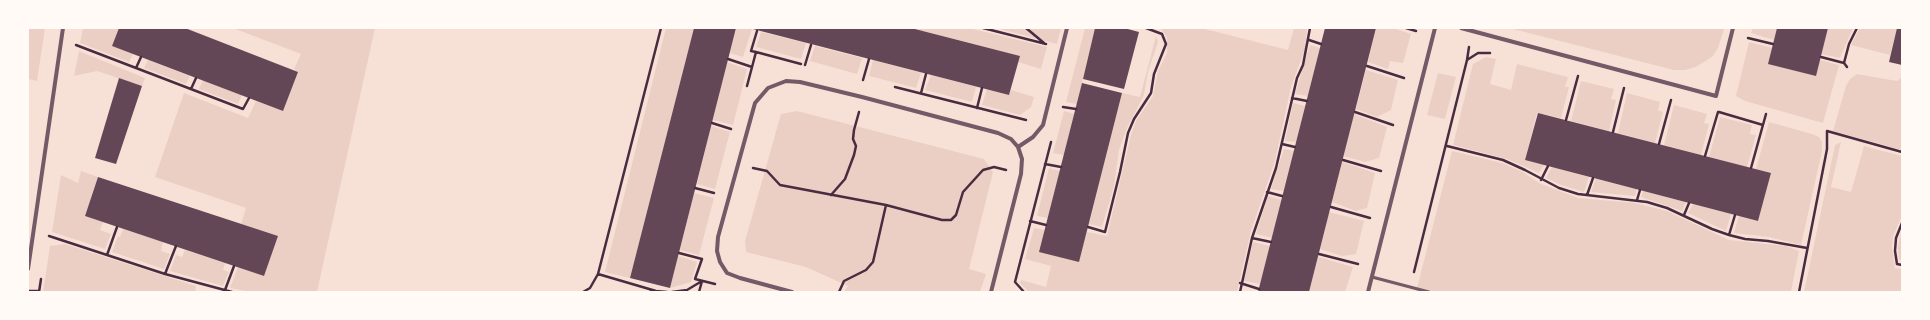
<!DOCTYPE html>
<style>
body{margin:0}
#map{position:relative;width:1930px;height:320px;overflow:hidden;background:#f7e1d7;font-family:"Work Sans",sans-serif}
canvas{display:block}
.frame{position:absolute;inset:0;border:29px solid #fffaf5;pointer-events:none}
</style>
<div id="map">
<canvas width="1930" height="320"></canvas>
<div class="frame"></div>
</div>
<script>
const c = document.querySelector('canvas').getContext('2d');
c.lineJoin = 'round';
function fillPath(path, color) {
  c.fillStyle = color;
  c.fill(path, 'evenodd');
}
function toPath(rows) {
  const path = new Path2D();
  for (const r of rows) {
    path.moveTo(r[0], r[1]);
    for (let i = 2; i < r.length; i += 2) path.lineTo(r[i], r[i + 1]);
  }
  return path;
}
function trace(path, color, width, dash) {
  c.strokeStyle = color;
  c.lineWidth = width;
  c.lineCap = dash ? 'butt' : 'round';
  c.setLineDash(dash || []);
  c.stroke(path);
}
const green = toPath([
 [28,28,45,28,37,81,28,79],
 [83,28,119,28,112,46,133,54,129,62,80,43],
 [233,28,375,28,317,292,250,292,230,288,238,267,264,276,277,236,241,224,246,208,155,177,184,93,248,118,256,101,283,111,298,72,294,69,301,54],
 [666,28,694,28,630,278,605,272],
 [736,28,752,29,743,57,730,53],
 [911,28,969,28,1047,47,1041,69,1018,62,1020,56],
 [996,28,1061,28,1057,44],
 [1085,28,1095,28,1077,104,1066,102],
 [1161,28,1201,28,1288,50,1294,28,1307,28,1305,49,1291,87,1275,161,1251,231,1237,292,1029,292,1020,283,1021,280,1046,287,1051,266,1025,259,1034,228,1045,230,1079,262,1087,232,1107,236,1131,135,1136,121,1153,96,1158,71,1167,53,1167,38],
 [1376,28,1393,28,1411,34,1403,63,1390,61,1388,69,1368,62],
 [1509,28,1718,28,1724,29,1718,48,1713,56,1696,67,1685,70,1674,70],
 [1753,28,1777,28,1774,40,1751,33],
 [1828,28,1853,28,1840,58,1821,54],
 [1860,28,1897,28,1890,55,1851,45],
 [761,32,806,43,801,59,756,47],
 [1156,36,1158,42,1148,72,1144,95,1127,128,1119,150,1114,186,1102,227,1089,224,1122,93,1140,97],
 [1749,42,1839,65,1823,123,1745,101,1736,96],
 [1310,45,1320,48,1308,96,1295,94],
 [815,46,862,58,857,74,810,61],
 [79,51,145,78,142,86,97,71,74,76],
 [1486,57,1496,59,1490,84,1511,90,1517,64,1568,77,1565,87,1569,87,1561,118,1537,113,1525,160,1544,165,1539,173,1507,159,1453,145,1473,64],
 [148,60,190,76,186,84,144,68],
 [873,60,921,73,916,88,869,76],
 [727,62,747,69,733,125,713,120],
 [1366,70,1398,80,1391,110,1377,117,1356,109],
 [1438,73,1456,77,1445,119,1427,115],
 [1857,74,1897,81,1902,77,1902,150,1833,131,1846,86,1850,79],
 [931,75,976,87,972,102,925,90],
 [203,80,242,95,238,104,199,89],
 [1581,81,1614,89,1611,99,1616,100,1609,131,1571,121],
 [987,89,1009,95,1011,90,1034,97,1031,107,1020,115,982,105],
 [1627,93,1660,102,1658,110,1663,112,1655,143,1618,133],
 [1293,103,1305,106,1296,142,1285,141],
 [1674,105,1707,114,1704,123,1709,124,1701,155,1664,145],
 [797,111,984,159,993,172,969,269,986,274,980,292,844,292,848,286,806,267,746,252,745,241,781,114],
 [1064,111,1074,114,1064,155,1053,153],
 [1354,114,1387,127,1379,158,1365,162,1343,156],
 [1720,117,1752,125,1750,134,1756,135,1747,167,1709,157],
 [1769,122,1812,134,1819,137,1822,142,1822,151,1801,245,1769,237,1734,233,1739,216,1758,221,1771,173,1756,169],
 [711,126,730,132,715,189,697,184],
 [1841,142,1831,187,1851,192,1864,146,1902,156,1902,216,1893,236,1892,247,1895,268,1902,269,1902,292,1804,292,1835,145],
 [1284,149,1294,151,1283,191,1271,189],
 [1452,151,1502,163,1523,172,1539,183,1578,198,1635,203,1667,211,1729,240,1786,246,1799,251,1791,292,1416,292],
 [1342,162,1375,173,1367,208,1356,211,1332,202],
 [1552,167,1589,177,1584,192,1561,185,1546,178],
 [1049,168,1060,171,1048,218,1037,216],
 [81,171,98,177,85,216,103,222,100,230,111,234,105,249,52,232,61,175,78,183],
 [1596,179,1637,189,1635,196,1591,192],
 [1643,191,1686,202,1682,211,1641,197],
 [694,193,714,198,699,255,680,250],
 [1268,196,1282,200,1272,238,1256,234],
 [1693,204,1731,214,1726,231,1688,213],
 [1329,212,1364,221,1356,254,1342,256,1320,249],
 [1902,228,1902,260,1899,259,1898,247],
 [123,229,163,242,161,251,170,254,164,269,112,252,118,236,120,237],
 [1253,242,1270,246,1260,284,1244,281],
 [65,244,196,286,195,292,43,292,50,246],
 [185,250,225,263,223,270,229,272,223,286,170,271,176,255,182,257],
 [678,256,697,262,691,282,670,288],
 [1318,257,1353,267,1345,292,1309,292]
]);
const building = toPath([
 [119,28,185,28,298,72,283,111,112,46],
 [694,28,736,28,670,288,630,278],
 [749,28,911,28,1020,56,1009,95],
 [1095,28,1124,28,1139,32,1124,89,1083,79],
 [1325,28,1376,28,1309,292,1258,292],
 [1777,28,1828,28,1816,76,1768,64],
 [1897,28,1902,28,1902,65,1889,62],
 [119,78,142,86,116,164,95,158],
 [1082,83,1122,93,1079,262,1039,252],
 [1538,113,1771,173,1758,221,1525,160],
 [98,177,278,236,264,276,85,216]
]);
const path = toPath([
 [983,28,1046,44],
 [1026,28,1044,43],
 [1406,28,1416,31],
 [1748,38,1773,44],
 [1309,40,1321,44],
 [76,45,243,109,249,98],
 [756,52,751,51,757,31],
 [1821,57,1844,63,1847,67],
 [728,59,752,67],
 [1467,60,1469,47],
 [1844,63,1849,44,1857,28],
 [805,65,811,45],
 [1367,66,1404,78],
 [136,68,141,57],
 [863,80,869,59],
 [747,86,756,52,801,64],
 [895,87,1026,120],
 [191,89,196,78],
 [921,93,926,74],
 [1292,98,1307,101],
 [1063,107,1076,109],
 [977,108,982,88],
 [1355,112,1393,125],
 [1719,112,1763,125],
 [1566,120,1578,76],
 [712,123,731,129],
 [1613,132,1624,88],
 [1282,144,1295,147],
 [1659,144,1671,100],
 [1447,146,1503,160,1525,170,1559,188,1578,194,1647,202,1667,208,1712,229,1729,235,1745,239,1768,241,1807,248],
 [1705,156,1718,112],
 [1343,160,1381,171],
 [1045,164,1061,167],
 [753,168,767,171,780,185,886,205,942,220,951,220,956,215,963,192,983,170,994,167,1006,170],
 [1751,168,1766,114],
 [1541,180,1548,166],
 [695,188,714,193],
 [1267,192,1282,196],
 [831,195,845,179,854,155,856,146,853,139,854,130,859,112],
 [1587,195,1593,178],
 [1637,200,1640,190],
 [1331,207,1370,218],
 [1684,215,1689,203],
 [1030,221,1046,225],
 [1902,223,1896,238,1895,251,1897,264,1902,265],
 [1088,227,1105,232,1120,172,1128,133,1134,119,1151,93,1154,74,1166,44,1162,34,1146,28],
 [1729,235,1735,215],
 [49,236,165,274,232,292],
 [1252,238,1271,242],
 [679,253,702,259],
 [1319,254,1358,264],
 [107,255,117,227],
 [702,259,695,279,715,284],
 [1414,272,1467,60,1478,53,1490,53],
 [165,274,176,246],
 [598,274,656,291,667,292],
 [1240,283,1259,289],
 [225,290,234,266],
 [28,291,39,291],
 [39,292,41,279],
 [583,292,590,288,598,274,661,28],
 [650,292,656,291],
 [672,292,687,290,702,281,699,292],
 [839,292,844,281,866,270,873,262,886,205],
 [1024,292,1015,282,1051,142],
 [1240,292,1252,238,1276,168,1297,78,1303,65,1310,28],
 [1799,292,1827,149,1827,131,1902,152]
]);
const service = toPath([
 [1372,277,1429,292]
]);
const minor = toPath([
 [1461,28,1716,96,1733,28],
 [1018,147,1033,137,1043,125,1067,28],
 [28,269,63,28],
 [792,292,740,278,727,273,720,262,717,251,718,237,755,103,768,88,786,81,800,82,862,97,998,133,1011,139,1018,147,1022,159,1021,174,991,292],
 [1368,292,1435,28]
]);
fillPath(green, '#ebcfc5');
fillPath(building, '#644757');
trace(path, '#4a2c40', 2.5);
trace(service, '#755966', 3);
trace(minor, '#755966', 4);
</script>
